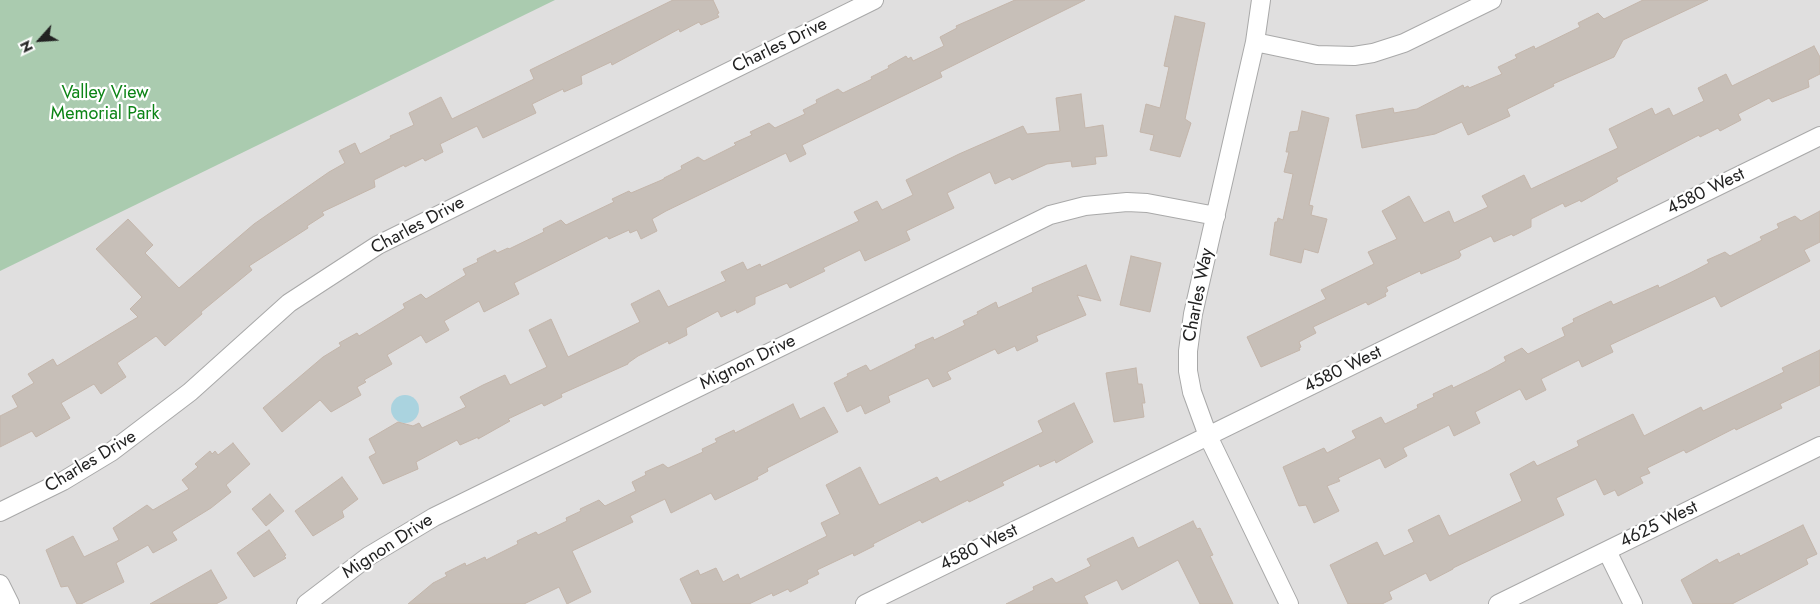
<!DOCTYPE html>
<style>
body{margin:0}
#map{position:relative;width:1820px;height:604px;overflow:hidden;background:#f2efe9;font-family:Jost,sans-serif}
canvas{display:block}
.north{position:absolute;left:15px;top:15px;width:50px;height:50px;-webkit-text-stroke:4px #fff;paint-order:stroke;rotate:244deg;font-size:14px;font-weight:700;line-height:20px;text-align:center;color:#222}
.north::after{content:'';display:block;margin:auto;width:18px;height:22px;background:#222;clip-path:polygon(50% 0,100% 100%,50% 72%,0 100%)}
</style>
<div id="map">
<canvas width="1820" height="604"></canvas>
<div class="north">N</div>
</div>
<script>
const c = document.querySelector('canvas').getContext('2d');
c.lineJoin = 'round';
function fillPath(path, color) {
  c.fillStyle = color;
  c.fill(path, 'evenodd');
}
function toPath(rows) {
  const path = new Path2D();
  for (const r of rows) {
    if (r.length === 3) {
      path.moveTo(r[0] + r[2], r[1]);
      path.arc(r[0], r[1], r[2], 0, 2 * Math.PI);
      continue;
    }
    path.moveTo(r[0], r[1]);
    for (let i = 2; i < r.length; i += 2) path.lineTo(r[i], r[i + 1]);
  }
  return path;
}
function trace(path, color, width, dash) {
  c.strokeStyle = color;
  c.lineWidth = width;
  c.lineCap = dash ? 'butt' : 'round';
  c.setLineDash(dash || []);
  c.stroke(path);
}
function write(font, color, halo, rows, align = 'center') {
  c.font = font + ' Jost,sans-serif';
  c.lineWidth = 4.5;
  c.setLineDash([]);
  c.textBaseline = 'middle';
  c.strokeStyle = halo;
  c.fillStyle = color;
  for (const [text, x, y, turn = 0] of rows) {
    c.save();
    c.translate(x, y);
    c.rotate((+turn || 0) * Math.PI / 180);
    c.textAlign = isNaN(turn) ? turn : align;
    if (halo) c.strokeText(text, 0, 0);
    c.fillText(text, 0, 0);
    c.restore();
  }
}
const residential = toPath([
 [0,0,1820,0,1820,604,0,604]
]);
const cemetery = toPath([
 [0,0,555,0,0,271]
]);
const water = toPath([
 [405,409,14]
]);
const building = toPath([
 [673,0,713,0,719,13,717,14,719,17,701,25,699,22,680,32,679,29,612,65,611,62,581,76,582,84,564,92,563,89,532,104,536,113,483,138,477,126,440,144,443,152,425,161,423,158,405,167,404,165,374,180,375,187,322,212,324,215,307,226,308,228,249,266,252,270,201,312,202,314,165,346,156,336,117,363,126,377,101,394,94,384,61,403,70,418,36,437,32,431,0,447,0,416,18,407,12,396,34,383,28,374,53,359,57,366,138,317,130,309,142,297,96,249,128,219,153,245,145,253,179,288,254,224,329,172,345,163,339,151,355,143,360,154,391,138,390,136,414,125,409,113,441,97,452,119,534,79,530,70,673,0],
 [1015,0,1085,0,940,72,942,77,802,145,806,154,790,162,786,153,666,211,652,219,657,231,641,239,637,230,630,233,629,230,609,239,607,236,514,283,519,294,484,312,479,301,444,321,449,330,426,343,421,335,387,355,392,364,364,380,366,382,357,387,361,395,331,412,320,400,282,432,263,408,323,357,341,346,339,343,357,333,359,336,387,319,405,308,403,304,421,294,426,299,466,275,463,269,478,262,477,259,495,250,497,253,508,248,509,249,544,232,543,229,561,220,566,225,614,202,612,199,629,191,631,193,664,179,664,178,682,169,681,166,698,157,704,161,736,145,734,143,752,135,750,132,769,123,775,128,805,114,803,110,817,103,816,100,838,89,843,93,872,79,871,77,889,68,888,66,906,56,908,59,911,57,913,61,944,46,940,37,957,28,956,26,1015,0],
 [1643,0,1708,0,1623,40,1614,57,1553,84,1554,86,1507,109,1510,116,1468,135,1462,122,1435,134,1362,148,1356,115,1393,108,1394,113,1417,109,1463,85,1464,88,1468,86,1469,88,1502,74,1498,67,1517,58,1515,55,1534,46,1535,49,1580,27,1578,23,1598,13,1604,19,1643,0],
 [1175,16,1205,23,1185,119,1191,123,1180,157,1150,150,1154,135,1140,132,1146,104,1160,108,1169,67,1164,66,1175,16],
 [1814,46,1820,57,1820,74,1808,80,1809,87,1772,102,1769,98,1738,114,1741,120,1720,131,1718,128,1700,137,1699,135,1616,178,1618,181,1581,202,1580,200,1565,207,1563,203,1531,219,1531,227,1513,236,1512,234,1494,242,1491,236,1459,251,1461,255,1459,258,1421,274,1420,271,1386,287,1388,291,1385,293,1386,296,1368,305,1366,302,1313,327,1316,333,1299,342,1301,347,1299,348,1300,350,1261,367,1247,337,1326,299,1321,290,1374,264,1368,252,1397,239,1382,211,1409,196,1424,223,1449,211,1454,223,1488,207,1482,196,1524,175,1531,189,1618,148,1609,129,1652,108,1655,115,1669,108,1673,116,1704,101,1698,88,1726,74,1732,86,1814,46],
 [1081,94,1085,128,1103,125,1107,156,1095,157,1096,164,1072,167,1071,161,1047,164,1012,180,1010,177,995,184,990,172,947,193,954,208,906,231,910,240,865,261,860,250,823,268,825,271,790,288,787,283,755,297,755,304,737,313,736,310,721,317,718,311,686,328,687,335,669,344,668,341,638,356,628,363,628,364,561,394,562,397,544,406,542,403,508,419,510,421,478,439,478,437,460,445,457,440,416,462,418,469,383,484,369,457,376,453,369,439,398,422,413,426,419,423,422,428,466,407,460,397,483,385,505,375,510,385,547,367,529,330,551,319,568,357,640,322,631,304,659,290,668,307,726,281,721,272,743,262,747,270,760,264,761,267,859,221,854,212,877,201,882,210,913,195,906,180,959,154,1023,126,1027,134,1060,131,1056,98,1081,94],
 [1302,111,1329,118,1309,205,1313,206,1311,215,1327,219,1318,253,1304,249,1301,263,1270,255,1275,222,1277,222,1278,218,1283,220,1293,174,1284,172,1289,152,1286,152,1290,132,1298,131,1302,111],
 [1820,211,1820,242,1804,250,1810,261,1721,307,1715,296,1610,345,1613,352,1582,367,1579,360,1541,379,1546,390,1526,400,1520,389,1475,412,1480,423,1454,436,1449,425,1403,448,1407,456,1385,468,1380,458,1338,478,1340,481,1327,486,1339,511,1314,523,1306,505,1299,506,1283,467,1324,448,1327,453,1356,438,1352,431,1381,417,1385,424,1418,408,1417,405,1434,397,1433,394,1452,385,1453,388,1488,371,1506,361,1504,357,1522,348,1528,354,1565,336,1562,328,1574,322,1573,319,1611,301,1613,305,1658,285,1659,288,1690,273,1709,263,1707,260,1725,252,1730,256,1762,240,1760,237,1779,228,1777,224,1795,216,1801,221,1820,211],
 [1131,256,1161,263,1150,312,1120,305,1131,256],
 [1086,265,1101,301,1077,295,1086,315,1036,336,1038,341,1017,351,1015,346,998,354,995,349,947,372,951,379,933,387,928,378,888,396,890,402,865,414,861,405,847,412,834,383,848,376,847,374,866,365,870,371,916,348,915,345,933,337,934,340,965,325,963,321,978,314,977,312,996,302,998,308,1033,292,1032,288,1086,265],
 [1820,350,1820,385,1780,404,1782,408,1736,430,1735,428,1686,453,1684,450,1647,468,1650,473,1640,477,1643,483,1618,496,1615,490,1604,495,1596,479,1556,498,1564,515,1453,568,1453,569,1430,581,1426,573,1389,592,1392,599,1382,604,1348,604,1330,565,1377,542,1384,556,1414,542,1408,530,1439,515,1449,536,1522,501,1510,474,1534,461,1537,466,1579,446,1577,441,1633,414,1644,436,1701,407,1703,411,1784,372,1782,368,1820,350],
 [1136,368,1138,384,1142,384,1145,403,1142,403,1144,417,1114,422,1106,373,1136,368],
 [1074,403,1093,442,1056,463,1055,460,1040,467,1039,464,1002,482,1004,485,969,502,968,500,922,523,920,520,873,544,874,546,854,556,853,553,817,570,819,574,807,580,808,583,790,592,788,589,773,596,772,593,749,604,692,604,680,579,698,570,700,575,716,568,723,582,738,574,740,579,827,536,821,523,840,514,826,485,860,467,879,505,937,477,940,482,1043,432,1038,421,1074,403],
 [793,404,800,419,824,407,838,432,767,468,768,471,757,477,758,479,715,500,711,493,671,513,665,499,630,516,633,522,572,551,591,592,567,604,559,587,524,604,408,604,433,583,447,576,445,573,465,563,466,566,485,557,486,560,518,544,517,541,536,532,538,535,567,521,566,518,581,511,580,509,599,500,605,506,636,491,632,482,646,475,645,472,663,464,668,468,703,452,702,449,717,442,715,439,734,430,735,433,793,404],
 [233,443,250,464,226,485,231,492,211,508,172,532,177,540,153,553,148,545,116,563,124,582,81,604,77,604,68,586,61,587,46,550,73,536,84,557,119,540,113,528,147,505,153,510,189,489,182,480,198,467,195,464,210,451,212,454,215,451,218,455,233,443],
 [342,477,358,499,342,511,344,517,313,536,295,511,342,477],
 [270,494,284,511,266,526,252,509,270,494],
 [1193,521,1197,529,1200,528,1213,555,1210,556,1233,604,1200,604,1178,560,1122,590,1117,580,1084,596,1088,604,1006,604,1034,590,1033,587,1052,578,1056,583,1091,566,1087,559,1133,537,1138,548,1193,521],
 [1803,525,1817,554,1806,559,1808,564,1732,604,1693,604,1681,580,1717,559,1719,563,1739,553,1740,556,1803,525],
 [269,530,286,555,284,556,286,558,254,577,237,553,269,530],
 [211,570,227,598,216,604,150,604,211,570]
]);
const street = toPath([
 [1261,0,1255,42,1193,314,1188,351,1188,371,1192,392,1208,436,1289,604],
 [1255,42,1317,55,1354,56,1373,53,1404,43,1492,0],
 [0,512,63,481,111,452,190,392,289,303,378,245,874,0],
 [1607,551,1633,604],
 [0,584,10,604],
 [306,604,369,556,434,517,1050,215,1085,206,1127,202,1147,203,1216,216],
 [865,604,1820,136],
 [1498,604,1820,446]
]);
const streetNames = [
 ["Charles Drive",780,46,-26],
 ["4580 West",1706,192,-26],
 ["Charles Drive",418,226,-28],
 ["Charles Way",1199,295,-79],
 ["Mignon Drive",748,363,-26],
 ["4580 West",1343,370,-26],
 ["Charles Drive",91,462,-31],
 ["4625 West",1659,525,-26],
 ["Mignon Drive",388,547,-33],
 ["4580 West",979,548,-26]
];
const parkNames = [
 ["Valley View",105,94],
 ["Memorial Park",105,115]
];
fillPath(residential, '#e0dfdf');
fillPath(cemetery, '#aacbaf');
fillPath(water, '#aad3df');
fillPath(building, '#c7bfb8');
trace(building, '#c4b6ab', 1);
trace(street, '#a9a9a9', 20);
trace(street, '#fff', 18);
write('18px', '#222', '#fff', streetNames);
write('18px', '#0c8416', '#fff', parkNames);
</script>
